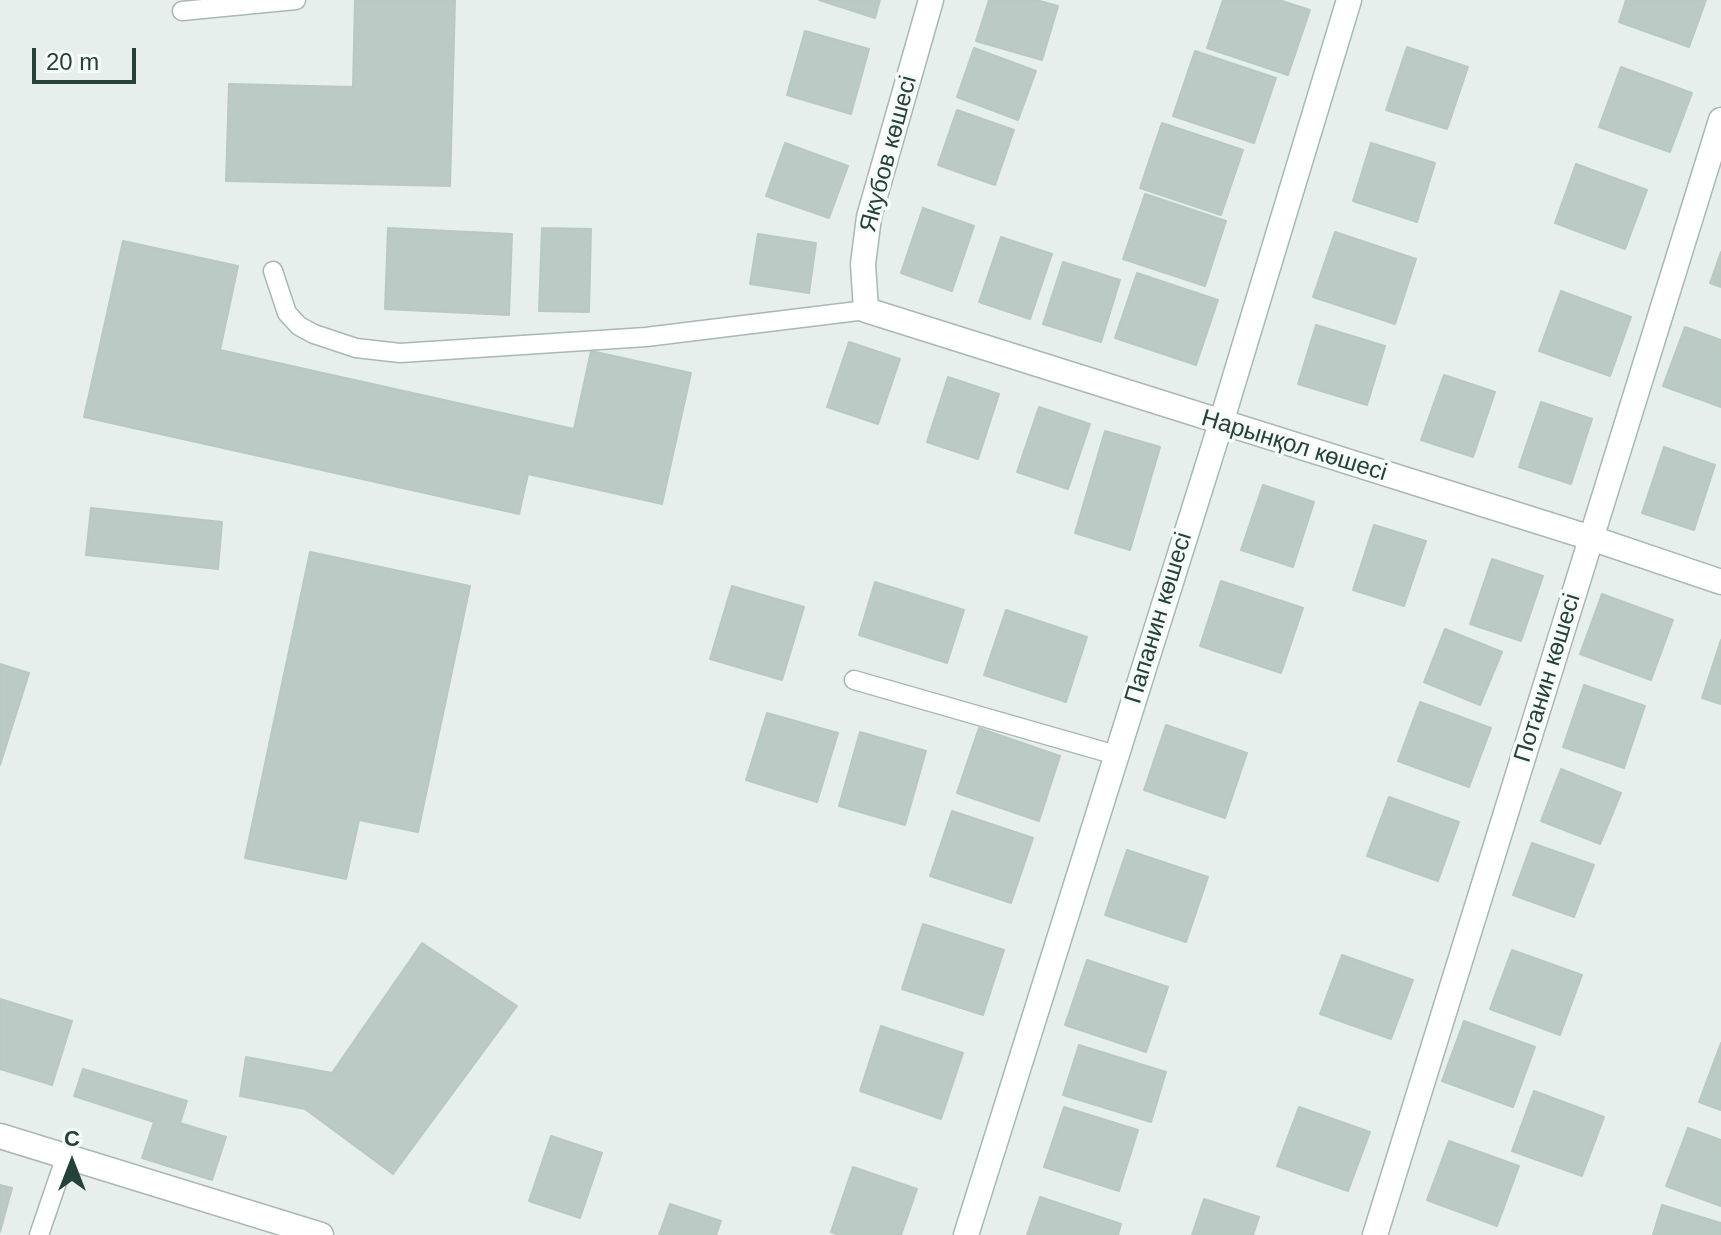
<!DOCTYPE html>
<meta charset="utf-8">
<style>
body{margin:0}
#map{position:relative;width:1721px;height:1235px;overflow:hidden;background:#e6efeb;font-family:Helvetica,sans-serif}
canvas{display:block}
.north{position:absolute;left:32px;top:1123px;width:80px;height:80px;-webkit-text-stroke:6px #f7fbf9;paint-order:stroke;rotate:0deg;font-size:22px;font-weight:700;line-height:32px;text-align:center;color:#24423a}
.north::after{content:'';display:block;margin:auto;width:28px;height:36px;background:#24423a;clip-path:polygon(50% 0,100% 100%,50% 72%,0 100%)}
.scale{position:absolute;left:32px;top:48px;width:104px;height:36px;box-sizing:border-box;border:4px solid #24423a;border-top:0;padding-left:10px;font-size:24px;line-height:28px;white-space:nowrap;color:#24423a;-webkit-text-stroke:6px #f7fbf9;paint-order:stroke}
</style>
<div id="map">
<canvas width="1721" height="1235"></canvas>
<div class="north">С</div>
<div class="scale">20 m</div>
</div>
<script>
const c = document.querySelector('canvas').getContext('2d');
c.lineJoin = 'round';
function fillPath(path, color) {
  c.fillStyle = color;
  c.fill(path, 'evenodd');
}
function toPath(rows) {
  const path = new Path2D();
  for (const r of rows) {
    path.moveTo(r[0], r[1]);
    for (let i = 2; i < r.length; i += 2) path.lineTo(r[i], r[i + 1]);
  }
  return path;
}
function trace(path, color, width, dash) {
  c.strokeStyle = color;
  c.lineWidth = width;
  c.lineCap = dash ? 'butt' : 'round';
  c.setLineDash(dash || []);
  c.stroke(path);
}
function write(font, color, halo, rows, align = 'center') {
  c.font = font + ' Helvetica,sans-serif';
  c.lineWidth = 7;
  c.setLineDash([]);
  c.textBaseline = 'middle';
  c.strokeStyle = halo;
  c.fillStyle = color;
  for (const [text, x, y, turn = 0] of rows) {
    c.save();
    c.translate(x, y);
    c.rotate((+turn || 0) * Math.PI / 180);
    c.textAlign = isNaN(turn) ? turn : align;
    if (halo) c.strokeText(text, 0, 0);
    c.fillText(text, 0, 0);
    c.restore();
  }
}
const building = toPath([
 [355,0,455,0,450,186,226,181,229,84,353,87,355,0],
 [819,0,880,0,875,18,819,0],
 [989,0,1036,0,1058,6,1042,60,976,41,989,0],
 [1223,0,1279,0,1310,10,1288,75,1207,48,1223,0],
 [1626,0,1706,0,1689,47,1619,22,1626,0],
 [805,31,869,49,851,114,787,95,805,31],
 [1407,47,1468,67,1447,129,1386,110,1407,47],
 [974,48,1036,71,1018,120,957,97,974,48],
 [1195,51,1276,78,1254,143,1173,116,1195,51],
 [1621,67,1692,93,1670,152,1599,127,1621,67],
 [957,110,1014,130,995,185,938,165,957,110],
 [1162,123,1243,150,1221,215,1140,188,1162,123],
 [785,143,848,166,829,218,766,196,785,143],
 [1371,143,1435,163,1417,222,1353,201,1371,143],
 [1576,164,1647,190,1625,249,1555,223,1576,164],
 [1145,194,1226,221,1205,286,1123,259,1145,194],
 [923,208,974,226,952,291,901,273,923,208],
 [388,228,512,234,509,315,385,309,388,228],
 [542,228,591,229,589,312,539,311,542,228],
 [1335,232,1416,259,1395,324,1313,297,1335,232],
 [758,234,816,243,809,293,750,284,758,234],
 [1001,237,1052,254,1030,319,979,302,1001,237],
 [123,241,238,266,220,350,574,429,591,351,691,373,662,504,528,474,519,514,84,417,123,241],
 [1721,252,1721,287,1710,283,1721,252],
 [1063,262,1120,280,1101,342,1043,324,1063,262],
 [1137,273,1218,300,1196,365,1115,338,1137,273],
 [1561,291,1631,317,1610,376,1539,351,1561,291],
 [1316,325,1385,346,1367,405,1298,384,1316,325],
 [1685,327,1721,340,1721,407,1663,386,1685,327],
 [849,342,900,359,878,424,827,407,849,342],
 [1444,375,1495,392,1473,457,1421,440,1444,375],
 [948,377,999,394,978,459,927,442,948,377],
 [1541,402,1592,419,1571,484,1519,467,1541,402],
 [1039,407,1090,424,1068,489,1017,472,1039,407],
 [1105,431,1160,447,1130,550,1075,533,1105,431],
 [1664,447,1715,465,1694,530,1642,513,1664,447],
 [1263,485,1314,502,1293,567,1241,550,1263,485],
 [91,508,222,522,218,569,86,555,91,508],
 [1374,525,1426,541,1404,606,1353,590,1374,525],
 [310,552,470,586,418,832,359,820,346,879,245,858,310,552],
 [1492,559,1543,576,1521,641,1470,624,1492,559],
 [1221,581,1303,608,1281,673,1200,646,1221,581],
 [875,582,964,610,947,663,859,635,875,582],
 [732,586,804,607,782,680,710,659,732,586],
 [1602,594,1673,620,1651,680,1580,654,1602,594],
 [1006,610,1087,637,1066,702,984,675,1006,610],
 [1445,629,1502,652,1480,705,1424,682,1445,629],
 [1721,640,1721,704,1702,698,1721,640],
 [0,664,29,673,0,765,0,664],
 [1584,685,1645,706,1624,768,1563,747,1584,685],
 [1420,702,1491,728,1469,787,1398,761,1420,702],
 [767,713,838,733,817,802,746,780,767,713],
 [1166,725,1247,753,1225,818,1144,790,1166,725],
 [979,728,1060,756,1039,821,957,793,979,728],
 [860,732,926,751,905,825,839,806,860,732],
 [1561,769,1621,793,1600,844,1541,821,1561,769],
 [1389,797,1459,822,1438,881,1367,856,1389,797],
 [952,811,1033,838,1011,903,930,876,952,811],
 [1532,843,1594,865,1574,917,1513,895,1532,843],
 [1127,850,1208,877,1186,942,1105,915,1127,850],
 [923,924,1004,950,983,1015,902,989,923,924],
 [422,943,517,1006,393,1174,305,1109,240,1096,246,1057,332,1073,422,943],
 [1512,950,1582,975,1560,1035,1490,1009,1512,950],
 [1342,955,1413,980,1391,1039,1320,1014,1342,955],
 [1087,960,1168,987,1146,1052,1065,1025,1087,960],
 [0,999,72,1021,52,1085,0,1069,0,999],
 [1464,1021,1535,1047,1513,1107,1442,1081,1464,1021],
 [881,1026,963,1053,941,1119,860,1091,881,1026],
 [1721,1043,1721,1110,1699,1102,1721,1043],
 [1079,1045,1166,1072,1151,1122,1063,1095,1079,1045],
 [83,1069,187,1101,180,1123,226,1137,212,1180,142,1158,154,1122,74,1096,83,1069],
 [1534,1091,1604,1117,1582,1176,1512,1151,1534,1091],
 [1064,1107,1138,1130,1119,1191,1044,1167,1064,1107],
 [1299,1107,1370,1132,1348,1191,1277,1166,1299,1107],
 [1688,1128,1721,1140,1721,1206,1666,1186,1688,1128],
 [551,1136,602,1153,580,1218,529,1201,551,1136],
 [1449,1141,1519,1166,1497,1226,1427,1200,1449,1141],
 [853,1167,917,1189,901,1235,839,1235,831,1232,853,1167],
 [0,1185,12,1188,0,1232,0,1185],
 [1040,1197,1121,1224,1118,1235,1027,1235,1040,1197],
 [1204,1199,1259,1217,1253,1235,1192,1235,1204,1199],
 [670,1204,721,1221,716,1235,659,1235,670,1204],
 [1662,1205,1721,1223,1721,1235,1653,1235,1662,1205]
]);
const service = toPath([
 [182,11,296,0],
 [273,271,287,313,299,326,314,334,356,348,400,353,646,337,866,310],
 [854,680,1116,755],
 [39,1235,66,1156]
]);
const minor = toPath([
 [931,0,869,217,863,264,866,310,1591,538,1721,582],
 [1375,1235,1721,120]
]);
const tertiary = toPath([
 [0,1136,321,1235]
]);
const secondary = toPath([
 [966,1235,1221,423,1349,0]
]);
const streetNames = [
 ["Якубов көшесі",889,154,-75],
 ["Нарынқол көшесі",1294,446,17],
 ["Папанин көшесі",1159,618,-73],
 ["Потанин көшесі",1548,678,-73]
];
fillPath(building, '#bbcac4');
trace(building, '#b8c9c2', 2);
trace(service, '#a8b8b2', 21);
trace(minor, '#a8b8b2', 27);
trace(tertiary, '#a8b8b2', 27);
trace(secondary, '#a4bbb3', 27);
trace(service, '#fff', 18);
trace(minor, '#fff', 24);
trace(tertiary, '#fff', 24);
trace(secondary, '#fff', 24);
write('24px', '#24423a', '#f7fbf9', streetNames);
</script>
